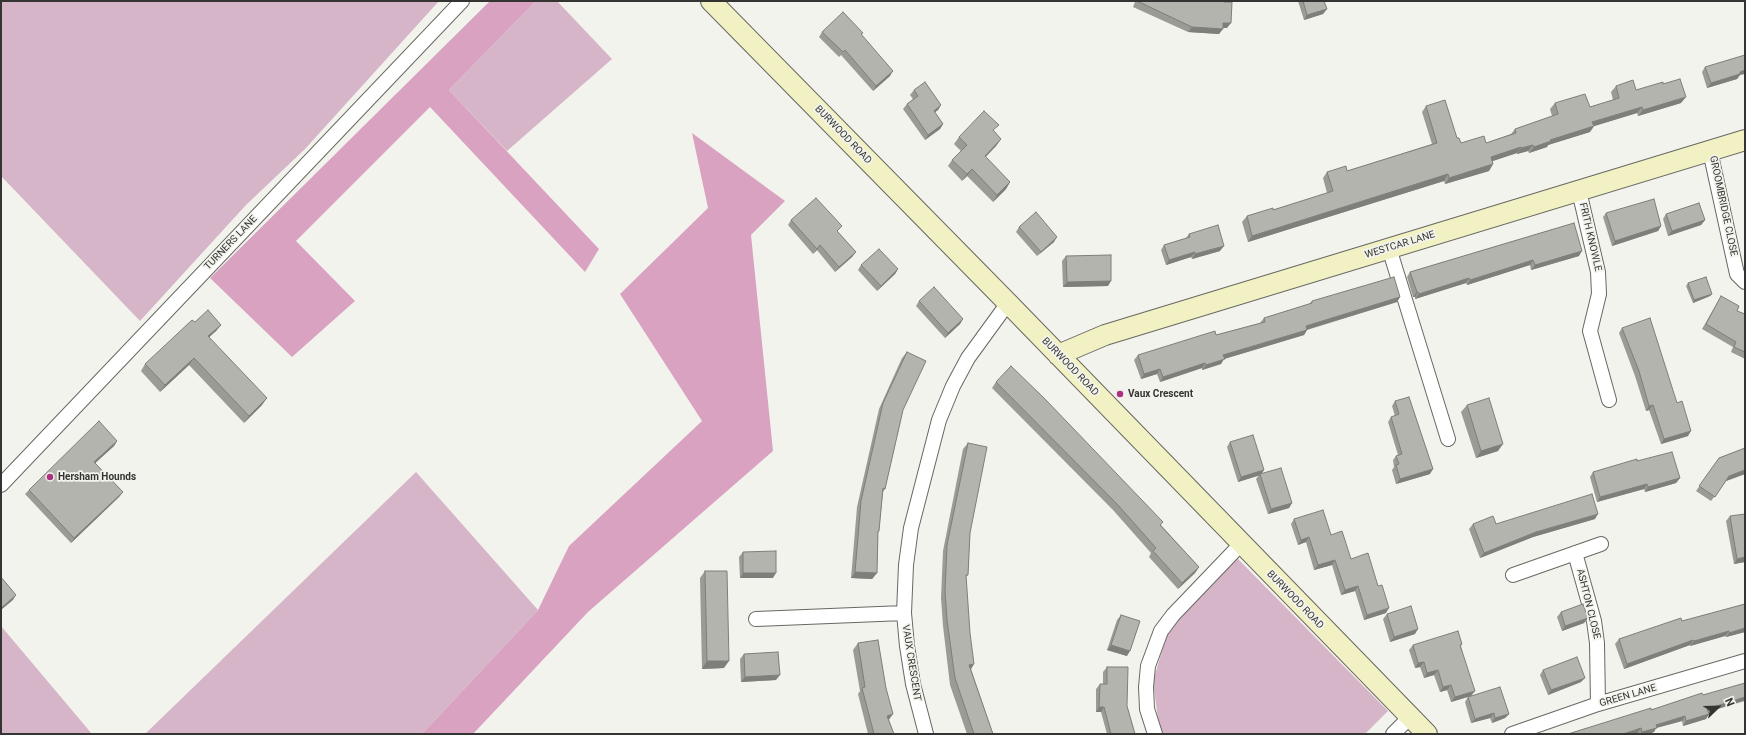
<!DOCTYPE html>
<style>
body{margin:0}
#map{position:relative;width:1746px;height:735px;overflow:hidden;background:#f3f3ed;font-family:Roboto,sans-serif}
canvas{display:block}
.frame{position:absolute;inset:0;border:2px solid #343432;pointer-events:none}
.north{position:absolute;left:1698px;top:687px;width:40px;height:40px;-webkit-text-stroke:3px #f3f3ed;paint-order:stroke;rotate:67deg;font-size:11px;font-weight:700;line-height:16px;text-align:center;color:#343432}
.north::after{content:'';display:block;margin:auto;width:14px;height:18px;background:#343432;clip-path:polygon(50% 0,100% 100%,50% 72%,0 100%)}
</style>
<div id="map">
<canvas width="1746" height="735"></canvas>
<div class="frame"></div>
<div class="north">N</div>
</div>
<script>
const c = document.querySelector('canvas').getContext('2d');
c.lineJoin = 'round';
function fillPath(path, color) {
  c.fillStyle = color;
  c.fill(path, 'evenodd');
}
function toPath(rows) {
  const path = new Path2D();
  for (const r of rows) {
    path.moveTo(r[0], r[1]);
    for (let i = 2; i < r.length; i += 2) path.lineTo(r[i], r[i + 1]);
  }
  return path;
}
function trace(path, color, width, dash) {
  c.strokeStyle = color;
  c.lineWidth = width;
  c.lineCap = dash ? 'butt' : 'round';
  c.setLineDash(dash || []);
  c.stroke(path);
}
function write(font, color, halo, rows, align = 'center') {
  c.font = font + ' Roboto,sans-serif';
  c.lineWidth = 3.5;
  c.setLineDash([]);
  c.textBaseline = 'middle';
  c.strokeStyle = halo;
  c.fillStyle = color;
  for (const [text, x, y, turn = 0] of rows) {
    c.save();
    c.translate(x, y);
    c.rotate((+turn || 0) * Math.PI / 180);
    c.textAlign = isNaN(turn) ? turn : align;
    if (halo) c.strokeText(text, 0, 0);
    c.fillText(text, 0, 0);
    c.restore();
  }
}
const green = toPath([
 [1,1,439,1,305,149,246,205,140,321,1,176],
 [536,1,557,1,612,59,507,151,449,90],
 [416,472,538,610,422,734,145,734],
 [1237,558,1388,711,1365,734,1163,734,1159,727,1153,681,1168,631],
 [1,626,92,734,1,734]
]);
const forest = toPath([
 [490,1,536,1,449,90,599,249,585,272,430,107,296,241,355,301,292,357,210,278],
 [692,133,785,201,751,235,773,451,588,612,473,734,422,734,538,610,569,546,702,421,620,294,708,208]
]);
const street = toPath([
 [1710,151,1737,274,1745,282],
 [1579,191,1598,272,1599,294,1590,331,1609,400],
 [1389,248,1448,439],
 [1,485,462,1],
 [1575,553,1594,621,1597,643,1598,704],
 [1513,575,1601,544],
 [756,619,904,613],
 [926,734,913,684,907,646,904,613,906,565,911,528,939,420,953,386,968,358,1008,303],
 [1155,734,1147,709,1146,687,1148,666,1161,631,1173,615,1241,544],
 [1393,734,1410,717],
 [1512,734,1598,704,1745,661]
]);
const secondary = toPath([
 [711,1,1008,303,1427,734],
 [1058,355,1105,335,1745,140]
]);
const wall = toPath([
 [1133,1,1225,1,1227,28,1223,28,1219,34,1188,32,1133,7,1135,2],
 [1298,1,1324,1,1327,9,1323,14,1304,20],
 [822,32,861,35,890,76,873,91,841,55,839,57,819,37],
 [1705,67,1740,75,1737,79,1707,88,1702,72],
 [1663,84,1681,103,1638,116,1637,113,1594,126,1590,132,1548,145,1547,147,1529,153,1528,151,1517,154,1517,153,1492,161,1493,164,1489,171,1445,184,1444,181,1248,242,1242,222,1247,216,1273,210,1327,193,1323,178,1327,172,1347,171,1432,144,1422,112,1426,106,1461,143,1486,143,1511,134,1515,129,1552,116,1550,109,1555,103,1590,107,1613,100,1611,92,1616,86,1636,90],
 [914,90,941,105,938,110,935,112,943,124,940,129,925,140,903,109,907,104,913,99,910,95],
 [994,131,1001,139,996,146,986,157,1010,182,1006,189,993,202,967,176,962,181,948,166,952,160,961,151,954,144,959,137],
 [1606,213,1661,226,1658,231,1612,246,1603,217],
 [1666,214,1705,220,1701,225,1668,236,1663,219],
 [791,220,838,232,856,252,852,257,835,272,817,250,813,254,788,225],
 [1574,223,1579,256,1531,270,1530,265,1467,285,1466,283,1415,299,1415,297,1413,297,1407,277,1410,272],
 [1019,227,1054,242,1037,256,1016,232],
 [1189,234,1220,251,1192,259,1191,257,1166,265,1161,250,1164,245,1186,238],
 [1066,256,1108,286,1063,287,1062,261],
 [861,265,898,269,895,274,877,291,858,270],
 [1688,283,1712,294,1710,296,1693,303,1686,286],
 [1721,296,1737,311,1745,314,1745,359,1731,352,1733,347,1702,329],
 [1400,297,1397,302,1307,330,1304,335,1224,359,1221,364,1202,370,1202,368,1160,382,1157,374,1141,379,1134,360,1138,355,1216,335,1260,323,1264,318,1309,304,1312,301],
 [919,301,963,319,960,324,945,338,916,306],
 [195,322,221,325,216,331,209,337,262,405,244,423,189,365,160,392,141,371,145,364],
 [1622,328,1677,403,1688,436,1661,444,1649,410,1646,411,1635,376,1619,333],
 [907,352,903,410,885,489,883,492,879,531,878,533,877,573,872,579,851,578,857,507,879,409,902,358],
 [996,382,1161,525,1199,567,1195,573,1178,589,1149,557,1151,553,1113,510,992,388],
 [1395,401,1430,474,1396,484,1392,470,1394,467,1393,460,1396,456,1398,455,1388,422,1391,417,1395,416,1392,406],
 [1467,405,1498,451,1476,458,1461,412],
 [117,441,114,446,95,463,123,492,119,497,71,543,25,494,29,490],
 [1230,442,1261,474,1292,503,1289,508,1268,514,1256,479,1259,475,1238,482,1227,447],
 [968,443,970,533,968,575,966,577,971,669,993,734,967,734,950,685,943,626,941,598,943,551,963,449],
 [1745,448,1745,474,1726,481,1711,501,1696,491,1719,458],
 [1593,472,1680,478,1676,483,1645,492,1644,489,1597,502,1590,477],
 [1730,516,1745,562,1734,564,1726,521],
 [1294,519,1331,535,1351,559,1386,613,1364,620,1355,591,1341,595,1332,565,1314,570,1306,542,1298,545,1291,524],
 [1595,519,1533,537,1480,558,1469,529,1473,524,1496,524],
 [743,552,773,578,740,578,739,557],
 [705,571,724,668,702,669,700,578],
 [1745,604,1745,632,1726,637,1725,636,1690,646,1690,645,1624,669,1615,644,1619,639],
 [1561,612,1588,618,1584,623,1562,631,1557,617],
 [1387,614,1415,634,1390,642,1383,619],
 [1121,615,1127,656,1107,650,1117,620],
 [858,643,889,720,894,734,868,734,858,694,860,691,853,650],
 [1462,644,1461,646,1471,696,1451,702,1447,690,1440,692,1434,675,1424,678,1420,667,1415,668,1409,650,1413,645],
 [744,654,776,680,741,682,740,659],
 [1107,667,1127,706,1135,734,1107,734,1101,712,1096,712,1096,689,1100,684,1103,684,1103,672],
 [1543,670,1581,682,1548,695,1540,675],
 [1745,683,1745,701,1708,712,1709,714,1706,719,1683,726,1682,721,1656,728,1654,732,1648,734,1638,734,1638,733,1651,710],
 [1468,697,1509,714,1505,718,1492,723,1490,718,1471,723,1465,702]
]);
const shadedWall = toPath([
 [1327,9,1323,14,1304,20,1307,15],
 [1223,23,1231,23,1227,28,1220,28],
 [1192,27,1223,29,1219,34,1188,32],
 [1745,70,1745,74,1740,75,1737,79,1707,88,1711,83],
 [893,71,890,76,873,91,876,86],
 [1686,97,1681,103,1638,116,1643,110],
 [941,105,938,110,930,116,934,111],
 [1642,107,1637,113,1588,128,1592,122],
 [943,124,940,129,925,140,928,135],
 [1594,126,1590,132,1548,145,1547,147,1529,153,1534,147,1550,140],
 [1001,139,996,146,980,162,985,156],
 [1533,145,1528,151,1517,154,1521,148],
 [1521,147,1517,153,1487,163,1491,157],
 [1493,164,1489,171,1445,184,1449,178],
 [972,169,967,176,962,181,967,174],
 [1448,174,1444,181,1248,242,1252,236],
 [1010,182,1006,189,993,202,997,195],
 [1705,220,1701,225,1668,236,1672,231],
 [1661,226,1658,231,1612,246,1615,241],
 [1057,237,1054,242,1037,256,1041,252],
 [820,245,817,250,813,254,817,249],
 [1224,246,1220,251,1192,259,1195,254],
 [1582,251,1579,256,1531,270,1535,265],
 [856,252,852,257,835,272,839,267],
 [1195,252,1191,257,1166,265,1169,260],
 [1533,260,1530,265,1467,285,1470,280],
 [898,269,895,274,877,291,881,286],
 [1469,278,1466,283,1415,299,1419,294],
 [1111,281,1108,286,1063,287,1067,282],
 [1417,292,1418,292,1415,297,1413,297],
 [1712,294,1710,296,1693,303,1694,300],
 [1400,297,1397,302,1302,331,1306,326],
 [963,319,960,324,945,338,948,333],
 [221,325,216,331,203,343,208,336],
 [1307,330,1304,335,1224,359,1221,364,1202,370,1206,365,1223,355],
 [194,358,189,365,160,392,165,385],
 [1205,363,1202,368,1160,382,1163,377],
 [1160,369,1157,374,1141,379,1144,374],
 [267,398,262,405,244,423,249,416],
 [1653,405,1649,410,1646,411,1649,406],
 [1691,431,1688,436,1661,444,1664,439],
 [117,441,114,446,91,467,94,462],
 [1503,444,1498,451,1476,458,1481,451],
 [1433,469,1430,474,1396,484,1400,479],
 [1264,470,1261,475,1238,482,1241,477],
 [1745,470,1745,474,1726,481,1711,501,1729,476],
 [1680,478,1676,483,1645,492,1648,487],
 [1647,484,1644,489,1597,502,1600,497],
 [123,492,119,497,71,543,74,538],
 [1292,503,1289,508,1268,514,1271,509],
 [1598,514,1595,519,1533,537,1480,558,1484,553,1536,532],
 [1309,537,1306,542,1298,545,1301,540],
 [1745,557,1745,562,1734,564,1737,559],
 [1335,560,1332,565,1314,570,1318,565],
 [1199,567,1195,573,1178,589,1182,583],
 [855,572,877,573,872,579,851,578],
 [743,573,776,573,773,578,740,578],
 [1358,586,1355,591,1341,595,1345,590],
 [16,595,13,600,1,610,1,608],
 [1389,608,1386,613,1364,620,1367,615],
 [1588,618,1584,623,1562,631,1565,626],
 [1745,628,1745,632,1726,637,1729,633],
 [1418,629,1415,634,1390,642,1394,637],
 [1729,631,1725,636,1690,646,1694,641],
 [1693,640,1690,645,1624,669,1627,664],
 [1111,645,1130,651,1127,656,1107,650],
 [707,661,729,661,724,668,702,669],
 [1424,662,1420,667,1415,668,1418,663],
 [974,664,970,671,969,665],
 [1438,670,1434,675,1424,678,1427,673],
 [780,675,776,680,741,682,745,677],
 [1585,678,1581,682,1548,695,1551,690],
 [1451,685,1447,690,1440,692,1443,687],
 [1475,691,1471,696,1451,702,1455,697],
 [1745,697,1745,700,1704,713,1707,709],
 [1099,707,1104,707,1101,712,1096,712],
 [1494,713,1490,718,1471,723,1475,719],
 [893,714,888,721,887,716],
 [1509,714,1505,718,1492,723,1495,718],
 [1709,714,1706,719,1683,726,1686,721],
 [1685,716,1682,721,1656,728,1654,732,1648,734,1641,734,1642,732,1656,725],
 [1641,728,1638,733,1634,734,1623,734]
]);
const building = toPath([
 [1137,1,1225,1,1224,2,1232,2,1231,23,1223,23,1223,29,1192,27,1137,1],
 [1303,1,1324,1,1327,9,1307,15,1303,1],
 [843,12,863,33,861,34,893,71,876,86,845,50,843,52,822,32,843,12],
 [1745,55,1745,70,1740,72,1740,74,1711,83,1705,67,1745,55],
 [1680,79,1686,97,1643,110,1642,107,1592,122,1594,126,1550,140,1551,141,1534,147,1533,145,1521,148,1521,147,1491,157,1493,164,1449,178,1448,174,1252,236,1247,216,1273,208,1273,210,1333,191,1327,172,1346,166,1347,171,1437,143,1426,106,1445,100,1457,138,1459,138,1461,143,1484,136,1486,143,1516,133,1515,129,1558,114,1555,103,1585,94,1590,107,1619,98,1616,86,1633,80,1636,90,1663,82,1663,84,1680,79],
 [925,82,941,105,934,111,943,124,928,135,907,104,918,96,914,90,925,82],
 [984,111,999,125,993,130,1001,139,985,156,1010,182,997,195,972,169,967,174,952,160,967,145,959,137,984,111],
 [816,198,842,226,837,231,856,252,839,267,820,245,817,249,791,220,816,198],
 [1654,199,1661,226,1615,241,1606,213,1654,199],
 [1699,203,1705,220,1672,231,1666,214,1699,203],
 [1036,212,1057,237,1041,252,1019,227,1036,212],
 [1574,223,1582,251,1535,265,1533,260,1470,280,1469,278,1419,294,1418,292,1417,292,1410,272,1574,223],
 [1218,225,1224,246,1195,254,1195,252,1169,260,1164,245,1190,237,1189,234,1218,225],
 [879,249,898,269,881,286,861,265,879,249],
 [1111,255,1111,281,1067,282,1066,256,1111,255],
 [1394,277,1400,297,1306,326,1307,330,1223,355,1225,359,1206,365,1205,363,1163,377,1160,369,1144,374,1138,355,1215,331,1216,335,1265,322,1264,318,1312,303,1312,301,1394,277],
 [1706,277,1712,294,1694,300,1688,283,1706,277],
 [934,287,963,319,948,333,919,301,934,287],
 [1721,296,1739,306,1737,311,1745,314,1745,352,1734,347,1736,342,1706,324,1721,296],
 [208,310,221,325,208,336,267,398,249,416,194,358,165,385,145,364,192,320,195,322,208,310],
 [1650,318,1677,403,1682,401,1691,431,1664,439,1653,405,1649,406,1639,371,1622,328,1650,318],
 [907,352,926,361,903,410,885,489,883,488,879,531,878,531,877,573,855,572,861,501,883,403,907,352],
 [1011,366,1045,399,1140,498,1163,522,1160,525,1199,567,1182,583,1153,551,1156,548,1117,504,996,382,1011,366],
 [1409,397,1433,469,1400,479,1396,465,1399,464,1396,456,1402,454,1391,417,1399,414,1395,401,1409,397],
 [1489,398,1503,444,1481,451,1467,405,1489,398],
 [99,421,117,441,94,462,123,492,74,538,29,490,99,421],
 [1253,435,1264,470,1241,477,1230,442,1253,435],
 [968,443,987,447,970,533,968,575,966,575,970,633,974,664,969,665,993,734,974,734,955,678,947,620,945,591,947,545,968,443],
 [1745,448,1745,470,1729,476,1715,497,1699,486,1719,458,1745,448],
 [1672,452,1680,478,1648,487,1647,484,1600,497,1593,472,1637,459,1637,461,1672,452],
 [1281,468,1292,503,1271,509,1260,474,1281,468],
 [1592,494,1598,514,1536,532,1484,553,1473,524,1493,516,1496,524,1592,494],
 [1323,510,1331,535,1342,531,1351,559,1368,553,1378,586,1382,585,1389,608,1367,615,1358,586,1345,590,1335,560,1318,565,1309,537,1301,540,1294,519,1323,510],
 [1745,514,1745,557,1737,559,1730,516,1745,514],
 [776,551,776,573,743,573,743,552,776,551],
 [705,571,727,571,729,661,707,661,705,571],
 [1,577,16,595,1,608,1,577],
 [1583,604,1588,618,1565,626,1561,612,1583,604],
 [1745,604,1745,628,1729,633,1729,631,1694,641,1693,640,1627,664,1619,639,1681,618,1682,621,1745,604],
 [1411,606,1418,629,1394,637,1387,614,1411,606],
 [1121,615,1140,621,1130,651,1111,645,1121,615],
 [1458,631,1462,644,1460,645,1475,691,1455,697,1451,685,1443,687,1438,670,1427,673,1424,662,1418,663,1413,645,1458,631],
 [878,640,886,688,893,714,887,716,894,734,874,734,862,688,865,687,858,643,878,640],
 [778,652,780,675,745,677,744,654,778,652],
 [1577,657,1585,678,1551,690,1543,670,1577,657],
 [1107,667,1128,667,1127,706,1135,734,1111,734,1104,707,1099,707,1100,684,1107,684,1107,667],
 [1745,683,1745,697,1707,709,1709,714,1686,721,1685,716,1656,725,1657,728,1642,732,1641,728,1623,734,1568,734,1651,708,1651,710,1702,693,1703,695,1745,683],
 [1500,687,1509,714,1495,718,1494,713,1475,719,1468,697,1500,687]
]);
const markers = [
 [1120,394,4,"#ac3184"],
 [50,477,4,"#ac3184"]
];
const streetNames = [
 ["BURWOOD ROAD",843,135,46],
 ["GROOMBRIDGE CLOSE",1723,206,78],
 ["FRITH KNOWLE",1590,237,77],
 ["TURNERS LANE",231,243,-46],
 ["WESTCAR LANE",1400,245,-17],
 ["BURWOOD ROAD",1070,367,46],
 ["BURWOOD ROAD",1295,600,46],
 ["ASHTON CLOSE",1588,604,76],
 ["VAUX CRESCENT",911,663,81],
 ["GREEN LANE",1628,696,-16]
];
const poiNames = [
 ["Vaux Crescent",1128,394],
 ["Hersham Hounds",58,477]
];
fillPath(green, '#d7b5c8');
fillPath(forest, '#d9a2c1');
trace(street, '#686863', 16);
trace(secondary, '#686863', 22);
trace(street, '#fff', 14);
trace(secondary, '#f2f1c4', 20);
fillPath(wall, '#9b9b96');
fillPath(shadedWall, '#7e7e7a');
fillPath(building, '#b4b4af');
trace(building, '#7e7e7a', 1);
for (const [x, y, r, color] of markers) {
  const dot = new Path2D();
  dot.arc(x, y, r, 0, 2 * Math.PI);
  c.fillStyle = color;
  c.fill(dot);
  trace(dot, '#f3f3ed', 1.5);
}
write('10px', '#343432', '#f3f3ed', streetNames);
write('bold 10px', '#343432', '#f3f3ed', poiNames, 'left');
</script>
